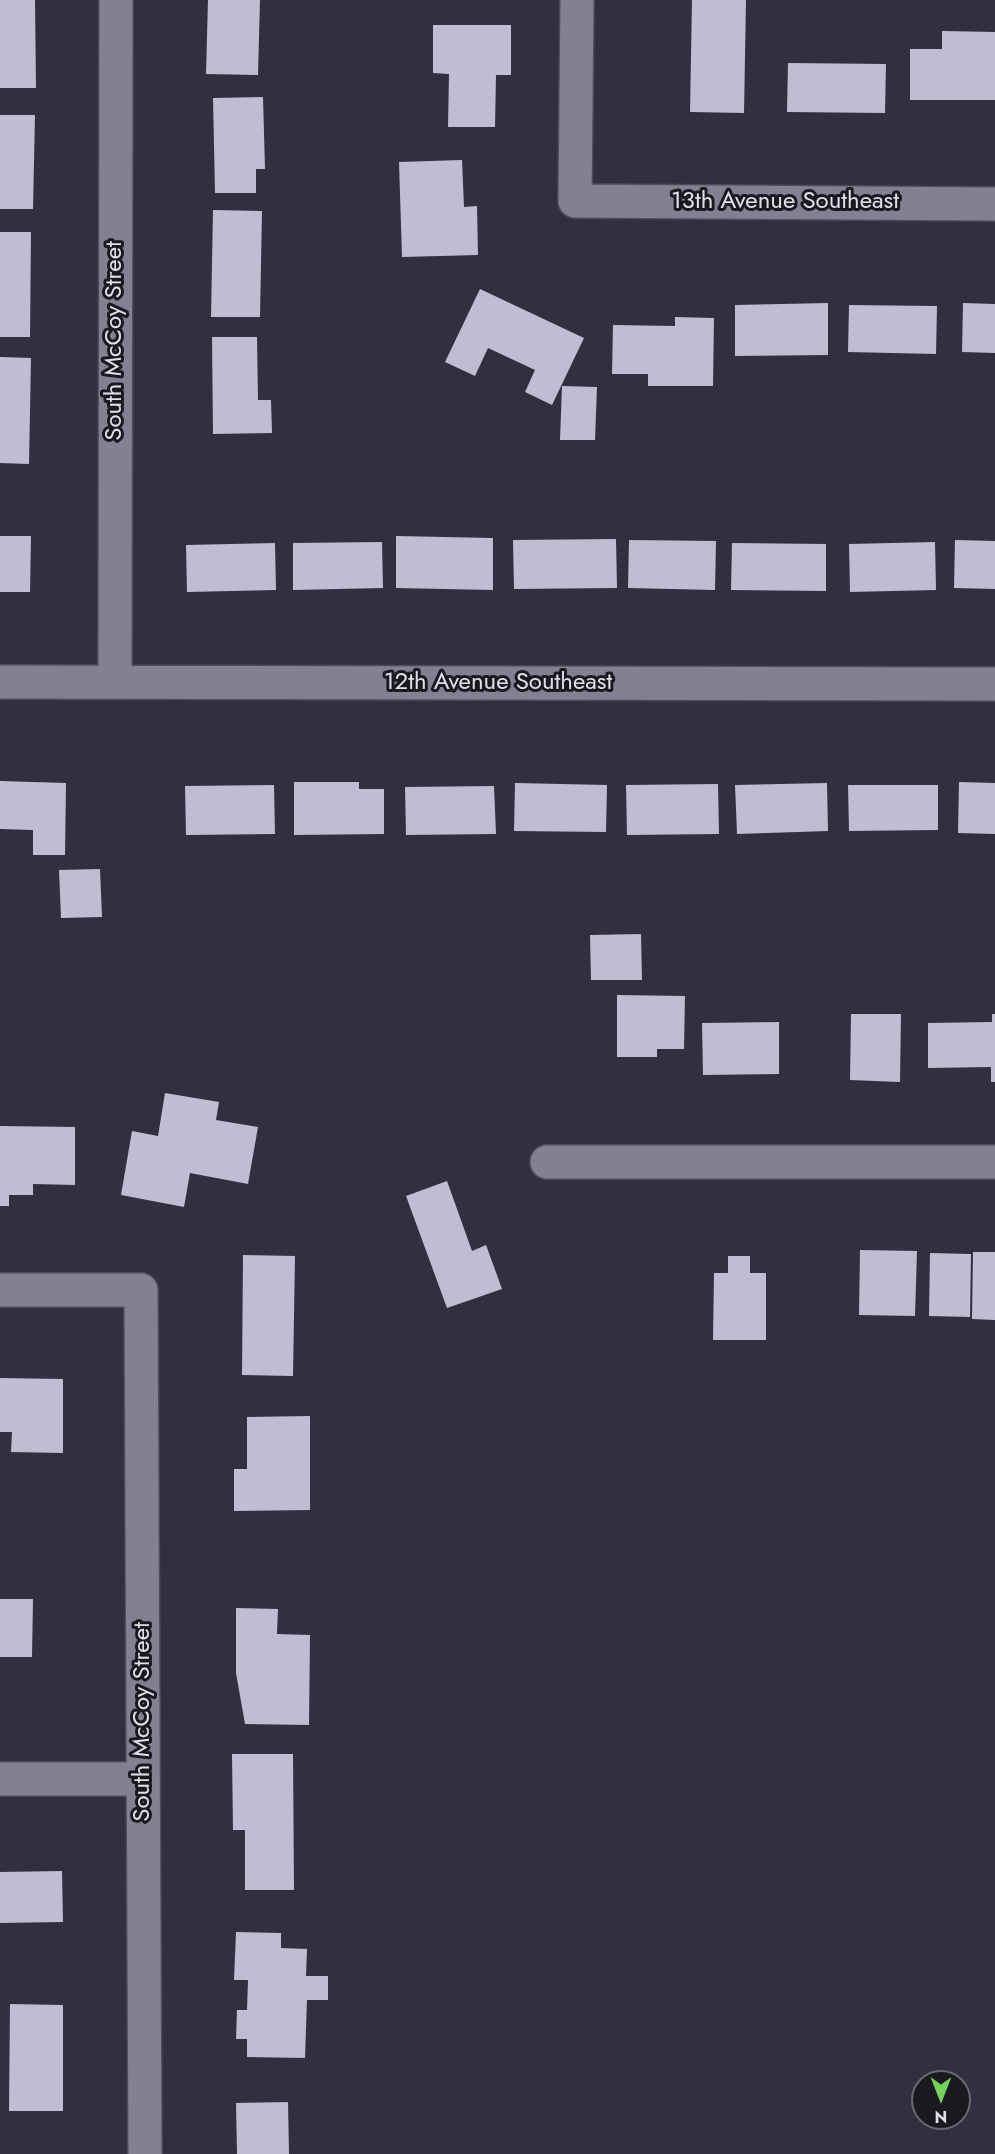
<!DOCTYPE html>
<style>
body{margin:0}
#map{position:relative;width:995px;height:2154px;overflow:hidden;background:#323040;font-family:Jost,sans-serif}
canvas{display:block}
.north{position:absolute;left:911px;top:2070px;width:60px;height:60px;box-sizing:border-box;background:#1a1920;border:2px solid #696871;border-radius:50%;rotate:180deg;font-size:16px;font-weight:700;line-height:24px;text-align:center;color:#e0dfea}
.north::after{content:'';display:block;margin:auto;width:21px;height:27px;background:#73d25d;clip-path:polygon(50% 0,100% 100%,50% 72%,0 100%)}
</style>
<div id="map">
<canvas width="995" height="2154"></canvas>
<div class="north">N</div>
</div>
<script>
const c = document.querySelector('canvas').getContext('2d');
c.lineJoin = 'round';
function fillPath(path, color) {
  c.fillStyle = color;
  c.fill(path, 'evenodd');
}
function toPath(rows) {
  const path = new Path2D();
  for (const r of rows) {
    path.moveTo(r[0], r[1]);
    for (let i = 2; i < r.length; i += 2) path.lineTo(r[i], r[i + 1]);
  }
  return path;
}
function trace(path, color, width, dash) {
  c.strokeStyle = color;
  c.lineWidth = width;
  c.lineCap = dash ? 'butt' : 'round';
  c.setLineDash(dash || []);
  c.stroke(path);
}
function write(font, color, halo, rows, align = 'center') {
  c.font = font + ' Jost,sans-serif';
  c.lineWidth = 6;
  c.setLineDash([]);
  c.textBaseline = 'middle';
  c.strokeStyle = halo;
  c.fillStyle = color;
  for (const [text, x, y, turn = 0] of rows) {
    c.save();
    c.translate(x, y);
    c.rotate((+turn || 0) * Math.PI / 180);
    c.textAlign = isNaN(turn) ? turn : align;
    if (halo) c.strokeText(text, 0, 0);
    c.fillText(text, 0, 0);
    c.restore();
  }
}
const building = toPath([
 [0,0,35,0,36,88,0,88],
 [208,0,260,0,258,75,206,74],
 [692,0,746,0,744,113,690,112],
 [433,25,511,25,511,75,496,75,495,127,448,127,449,74,433,73],
 [942,31,995,32,995,100,910,100,910,49,942,49],
 [788,63,886,64,885,113,787,112],
 [263,97,265,169,256,169,256,193,215,193,213,98],
 [0,115,35,115,33,209,0,209],
 [462,160,464,207,477,206,478,255,402,257,399,162],
 [213,210,262,211,260,317,211,317],
 [0,232,31,232,30,337,0,337],
 [480,289,584,338,552,405,525,392,535,370,488,348,475,376,445,362],
 [828,303,828,355,735,356,735,305],
 [963,303,995,304,995,353,962,352],
 [849,305,937,306,936,354,848,352],
 [675,317,714,318,713,386,648,386,648,374,612,374,613,325,675,326],
 [212,337,257,337,258,400,271,400,272,433,213,434],
 [0,357,31,358,29,464,0,463],
 [562,386,597,387,595,440,560,440],
 [0,536,31,536,30,592,0,592],
 [396,536,493,538,493,590,396,588],
 [616,539,617,588,514,589,513,540],
 [629,540,716,541,715,590,628,588],
 [955,540,995,541,995,589,954,588],
 [382,542,383,588,293,590,293,543],
 [935,542,936,590,850,592,849,544],
 [275,543,276,590,187,592,186,545],
 [732,543,826,544,826,591,731,590],
 [0,781,66,783,65,855,33,855,33,830,0,829],
 [294,782,359,782,359,789,384,789,384,834,294,835],
 [959,782,995,783,995,834,958,833],
 [515,783,607,785,606,832,514,831],
 [827,783,828,831,737,834,735,785],
 [718,784,719,834,627,835,626,785],
 [274,785,275,834,186,835,185,786],
 [848,785,938,785,938,830,849,831],
 [494,786,496,834,406,835,405,787],
 [100,869,102,917,61,918,59,870],
 [641,934,642,980,591,980,590,935],
 [617,995,685,996,684,1049,657,1049,657,1057,617,1057],
 [851,1014,901,1014,900,1082,850,1080],
 [992,1014,995,1014,995,1082,991,1082,991,1067,928,1068,928,1023,992,1022],
 [779,1022,779,1074,703,1075,702,1023],
 [165,1093,219,1102,216,1120,258,1127,248,1184,190,1173,184,1207,121,1195,132,1131,158,1136],
 [0,1126,75,1127,75,1185,33,1184,33,1195,9,1195,9,1206,0,1206],
 [447,1181,472,1251,486,1245,502,1289,447,1308,406,1196],
 [860,1250,917,1251,915,1316,859,1315],
 [973,1252,995,1252,995,1320,972,1319],
 [930,1253,971,1254,970,1317,929,1316],
 [243,1255,295,1256,293,1376,242,1375],
 [728,1256,750,1256,750,1273,766,1273,766,1340,713,1340,714,1273,728,1273],
 [0,1378,63,1379,63,1453,11,1452,12,1432,0,1432],
 [310,1416,310,1510,234,1511,234,1469,247,1469,247,1417],
 [0,1599,33,1599,32,1657,0,1657],
 [236,1608,278,1609,277,1634,310,1635,309,1725,245,1724,236,1673],
 [232,1754,293,1754,294,1890,245,1890,245,1830,233,1830],
 [62,1871,63,1922,0,1923,0,1872],
 [236,1932,281,1933,281,1948,307,1949,306,1976,328,1976,328,2000,307,2000,305,2058,247,2057,247,2039,236,2039,237,2010,247,2010,248,1980,234,1980],
 [10,2004,63,2005,63,2111,9,2111],
 [288,2102,289,2154,237,2154,236,2103]
]);
const street = toPath([
 [577,0,575,201,995,204],
 [0,682,995,684],
 [115,682,116,0],
 [547,1162,995,1162],
 [0,1290,141,1290,145,2154],
 [0,1779,143,1779]
]);
const streetNames = [
 ["13th Avenue Southeast",785,202],
 ["South McCoy Street",115,341,-90],
 ["12th Avenue Southeast",498,683],
 ["South McCoy Street",143,1722,-90]
];
fillPath(building, '#bfbdd1');
trace(street, '#4d4c59', 36);
trace(street, '#828194', 33);
write('24px', '#e0dfea', '#1a1920', streetNames);
</script>
